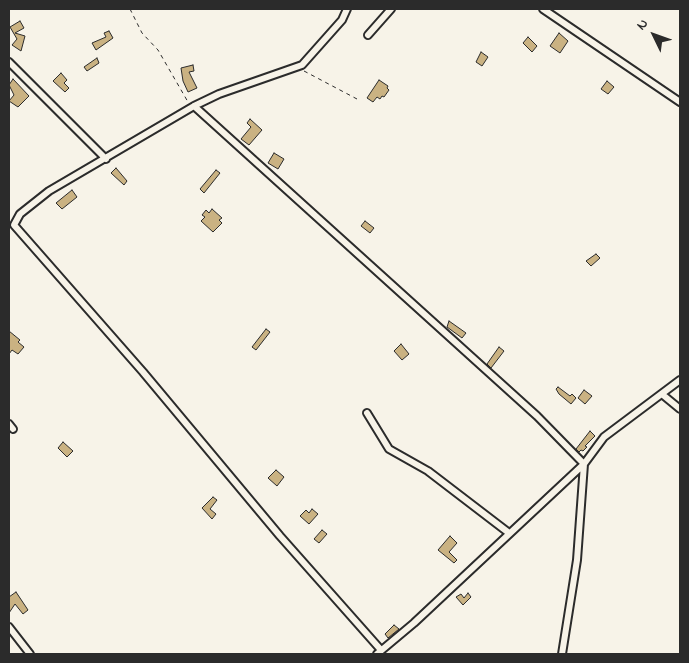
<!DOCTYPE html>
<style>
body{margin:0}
#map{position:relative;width:689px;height:663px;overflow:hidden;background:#f7f3e8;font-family:"Indie Flower",sans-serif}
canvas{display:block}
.frame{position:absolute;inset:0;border:10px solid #2b2b2b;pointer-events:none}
.north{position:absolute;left:629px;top:10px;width:50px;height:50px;-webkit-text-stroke:4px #f7f3e8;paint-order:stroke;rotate:312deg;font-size:14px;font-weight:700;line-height:20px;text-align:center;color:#2b2b2b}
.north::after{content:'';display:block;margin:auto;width:18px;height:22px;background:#2b2b2b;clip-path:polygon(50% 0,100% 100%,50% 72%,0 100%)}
</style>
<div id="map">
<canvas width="689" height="663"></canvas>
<div class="frame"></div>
<div class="north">N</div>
</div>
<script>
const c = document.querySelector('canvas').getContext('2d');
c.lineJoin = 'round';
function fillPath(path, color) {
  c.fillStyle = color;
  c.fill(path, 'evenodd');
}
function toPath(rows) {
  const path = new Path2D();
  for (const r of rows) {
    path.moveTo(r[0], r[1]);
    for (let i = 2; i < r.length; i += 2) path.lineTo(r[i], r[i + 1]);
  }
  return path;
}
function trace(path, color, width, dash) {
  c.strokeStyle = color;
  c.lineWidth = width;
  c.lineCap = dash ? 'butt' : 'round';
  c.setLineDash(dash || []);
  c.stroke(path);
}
const building = toPath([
 [20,21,24,28,15,33,25,36,21,51,12,45,17,39,10,27,20,21],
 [109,31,113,38,96,50,92,43,106,37,104,33,109,31],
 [559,33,568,41,560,53,550,46,559,33],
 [528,37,537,46,532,52,523,43,528,37],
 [481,52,488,57,482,66,476,62,481,52],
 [97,58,99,63,87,71,84,67,97,58],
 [193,65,194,71,189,72,197,88,188,92,183,81,181,68,193,65],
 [61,73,67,80,64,83,69,88,65,92,53,81,61,73],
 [13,79,29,96,18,107,9,101,14,95,9,85,13,79],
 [379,80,388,86,387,88,389,90,384,97,382,96,380,99,377,97,373,102,367,98,379,80],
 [607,81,614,87,608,94,601,89,607,81],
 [250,119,262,130,249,145,241,139,251,127,247,123,250,119],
 [274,153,284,159,278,169,268,163,274,153],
 [116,168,127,181,124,185,111,173,116,168],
 [216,170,220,173,204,193,200,189,216,170],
 [72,190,77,197,62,209,56,203,72,190],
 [212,209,222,218,219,220,222,223,213,232,201,221,205,217,202,215,206,210,209,213,212,209],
 [365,221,374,228,370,233,361,226,365,221],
 [596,254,600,258,591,266,586,261,596,254],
 [449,321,466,333,462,338,447,327,449,321],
 [266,329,270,332,256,350,252,347,266,329],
 [9,331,20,340,18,342,24,347,18,354,12,350,9,354,9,331],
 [401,344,409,354,402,360,394,351,401,344],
 [499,347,504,351,491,368,487,364,499,347],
 [558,387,570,396,572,394,576,398,571,404,559,394,556,389,558,387],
 [584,390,592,396,585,404,578,398,584,390],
 [590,431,595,436,585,446,587,447,583,451,581,450,579,452,576,449,590,431],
 [63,442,73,451,67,457,58,448,63,442],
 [276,470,284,477,277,486,268,478,276,470],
 [213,497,217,500,210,509,216,514,212,519,202,508,213,497],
 [312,509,318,514,309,524,300,516,306,510,309,513,312,509],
 [322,530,327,534,319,543,314,539,322,530],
 [450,536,457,543,449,552,457,560,454,563,438,550,450,536],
 [16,592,28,610,23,614,15,604,9,613,9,597,16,592],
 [468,593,471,597,463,605,456,597,461,594,464,598,468,593],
 [394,625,399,629,388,638,385,634,394,625]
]);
const path = toPath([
 [130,9,142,33,158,50,188,102],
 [304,71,357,99]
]);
const minor = toPath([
 [347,9,342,20,302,65,219,94,194,106,49,191,20,214,14,225,143,372,280,536,381,650],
 [543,9,680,102],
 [368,35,391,9],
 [9,62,106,159],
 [194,106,537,416,584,464,577,560,562,654],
 [663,395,680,409],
 [367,413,389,449,428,471,509,533],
 [9,424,13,429],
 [9,627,30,654],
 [377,654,414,623,584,464,604,437,680,380]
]);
fillPath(building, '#cab282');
trace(building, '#2b2b2b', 1);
trace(minor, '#2b2b2b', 10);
trace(path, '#2b2b2b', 1, [4, 4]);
trace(minor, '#f7f3e8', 6);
</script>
